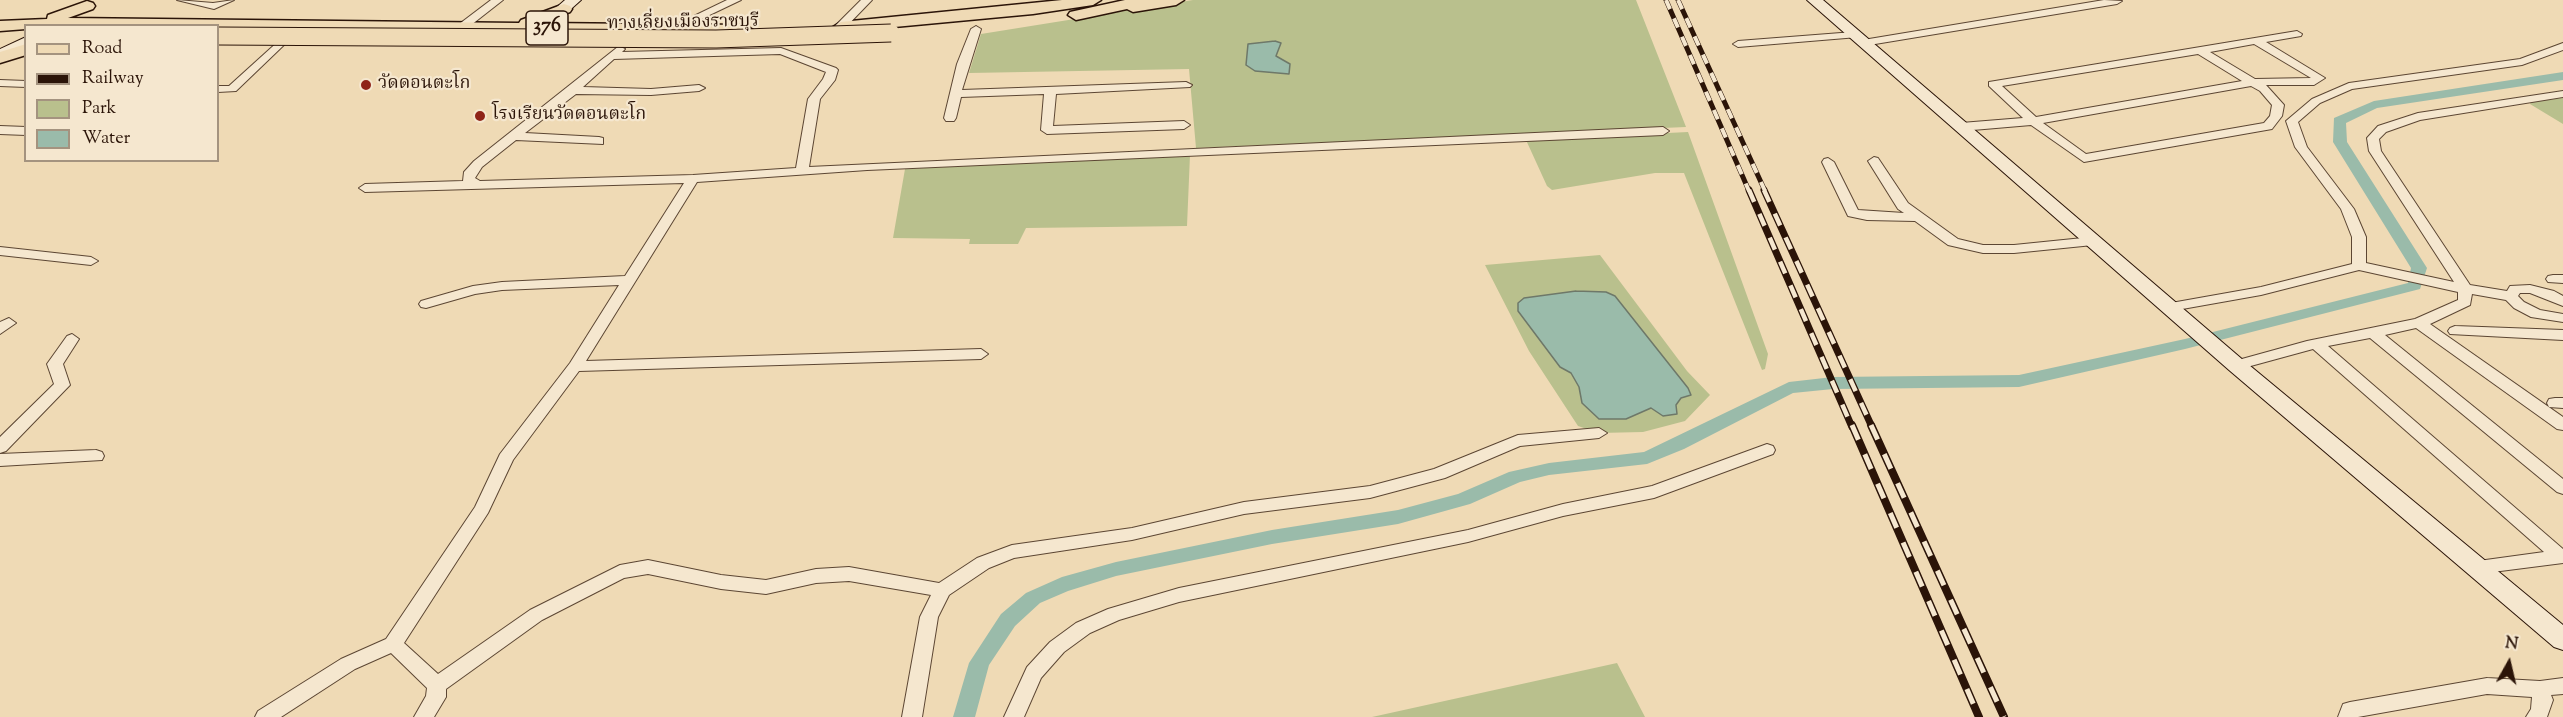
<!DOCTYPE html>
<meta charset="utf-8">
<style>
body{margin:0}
#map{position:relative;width:2563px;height:717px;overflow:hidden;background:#efdab5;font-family:"Sorts Mill Goudy",serif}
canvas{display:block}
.legend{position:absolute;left:24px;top:24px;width:195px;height:138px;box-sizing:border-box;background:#f5e7cf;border:2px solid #a4937f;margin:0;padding:8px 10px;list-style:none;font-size:18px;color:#2b1408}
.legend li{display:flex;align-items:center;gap:12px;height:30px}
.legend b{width:30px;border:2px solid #a4937f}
.north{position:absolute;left:2479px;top:633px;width:60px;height:60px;-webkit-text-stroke:4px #f5e7cf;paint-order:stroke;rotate:8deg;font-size:16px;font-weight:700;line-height:24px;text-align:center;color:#2b1408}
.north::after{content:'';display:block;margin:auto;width:21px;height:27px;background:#2b1408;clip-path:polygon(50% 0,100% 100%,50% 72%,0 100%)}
</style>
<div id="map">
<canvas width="2563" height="717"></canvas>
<ul class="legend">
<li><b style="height:8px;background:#efdab5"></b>Road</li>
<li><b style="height:8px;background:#2b1408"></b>Railway</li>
<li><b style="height:16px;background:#b9c08d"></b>Park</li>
<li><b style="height:16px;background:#9abbaa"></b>Water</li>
</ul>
<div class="north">N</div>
</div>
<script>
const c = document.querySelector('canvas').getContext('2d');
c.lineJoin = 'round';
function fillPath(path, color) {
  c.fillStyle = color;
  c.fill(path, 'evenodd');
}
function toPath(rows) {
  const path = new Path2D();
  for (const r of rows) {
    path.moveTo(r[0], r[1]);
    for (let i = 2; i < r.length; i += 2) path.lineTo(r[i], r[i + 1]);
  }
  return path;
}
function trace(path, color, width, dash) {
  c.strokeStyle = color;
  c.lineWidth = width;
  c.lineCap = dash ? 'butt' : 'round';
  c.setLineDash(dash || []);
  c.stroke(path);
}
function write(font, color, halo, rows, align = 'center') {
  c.font = font + ' "Sorts Mill Goudy","Noto Serif Thai",serif';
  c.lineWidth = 4.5;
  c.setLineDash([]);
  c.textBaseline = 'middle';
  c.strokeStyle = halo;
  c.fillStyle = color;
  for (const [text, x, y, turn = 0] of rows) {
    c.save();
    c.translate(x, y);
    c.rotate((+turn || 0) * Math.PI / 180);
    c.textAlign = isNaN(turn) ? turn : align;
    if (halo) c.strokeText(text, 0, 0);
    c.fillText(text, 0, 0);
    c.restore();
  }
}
const green = toPath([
 [1193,0,1636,0,1686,127,1196,148,1189,69,969,73,981,34],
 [2563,98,2563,124,2530,104,2531,102],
 [1688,132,1768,354,1765,369,1762,370,1684,173,1655,173,1552,190,1547,186,1526,140],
 [1190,155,1187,226,1026,228,1018,244,969,244,970,239,893,238,905,169],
 [1600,255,1687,371,1710,395,1685,421,1643,432,1599,433,1578,426,1529,351,1485,265],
 [1617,663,1645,717,1372,717]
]);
const water = toPath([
 [1275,41,1281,43,1276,56,1290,64,1289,74,1255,71,1246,65,1248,44,1275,41],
 [1576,291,1606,292,1615,296,1688,388,1691,395,1681,398,1676,405,1677,414,1663,416,1651,408,1626,419,1599,419,1582,403,1579,387,1571,373,1560,367,1518,311,1518,303,1524,298,1576,291]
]);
const canal = toPath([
 [2563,72,2563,80,2377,108,2346,123,2347,142,2427,268,2420,289,2185,349,2019,387,1833,389,1793,393,1684,449,1647,464,1549,475,1520,482,1470,504,1398,524,1272,544,1116,576,1068,591,1040,603,1015,626,989,665,975,717,953,717,969,663,1001,614,1026,593,1062,577,1116,562,1272,530,1398,510,1458,494,1509,472,1549,463,1644,452,1789,382,1833,377,2019,375,2185,339,2408,283,2411,268,2333,142,2334,118,2374,101,2563,72]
]);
const street = toPath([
 [177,0,213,3,234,0,214,9,177,0],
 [491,0,503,0,466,29,458,29,458,25,491,0],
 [727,0,741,0,674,32,665,30,727,0],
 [861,0,872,0,844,29,836,29,836,25,861,0],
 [2104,0,2122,1,2117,4,1863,46,1858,43,1863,40,2104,0],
 [976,26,981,29,962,90,1186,82,1192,85,1190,87,1056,94,1053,126,1184,121,1190,125,1184,129,1047,134,1041,130,1044,94,961,97,956,118,954,121,946,121,944,118,957,64,971,29,976,26],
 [2297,31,2302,34,2301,36,2266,42,2325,78,2314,85,2266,85,2284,105,2282,116,2272,129,2084,162,2031,125,1961,131,1955,127,1961,123,2023,118,1989,86,1989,82,2297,31],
 [2254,44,2311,78,2255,79,2210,52,2254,44],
 [2198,54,2242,81,2036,117,2002,86,2198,54],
 [2251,86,2260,91,2272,105,2270,116,2264,123,2086,154,2043,123,2251,86],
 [1854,32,1859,35,1858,37,1738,47,1733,44,1738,41,1854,32],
 [282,38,287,41,286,43,236,91,218,92,218,86,229,86,282,38],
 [2563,43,2563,50,2522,65,2352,89,2320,103,2298,122,2307,147,2354,209,2366,237,2366,263,2454,282,2369,151,2367,138,2378,126,2418,113,2563,91,2563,97,2420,120,2386,132,2379,139,2381,151,2470,285,2507,291,2510,286,2530,285,2554,291,2563,296,2563,306,2530,293,2520,293,2518,296,2524,302,2540,310,2563,314,2563,322,2531,317,2514,308,2506,300,2472,294,2470,305,2430,324,2563,417,2563,430,2557,429,2416,328,2385,335,2563,479,2563,494,2557,492,2370,338,2328,346,2563,549,2563,563,2477,574,2471,572,2468,567,2471,562,2544,552,2313,349,2236,370,2228,365,2231,362,2307,341,2415,319,2458,300,2458,292,2359,270,2261,295,2171,311,2164,307,2171,303,2261,287,2352,264,2352,237,2341,209,2295,147,2286,121,2312,99,2349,83,2520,59,2563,43],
 [619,46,625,49,622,52,781,48,836,68,838,70,835,80,820,99,809,167,1663,127,1669,131,1663,135,867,170,697,182,586,361,981,349,988,354,981,359,579,371,513,460,488,513,404,643,438,674,530,610,620,565,648,560,721,575,766,580,816,569,849,567,939,583,977,558,1012,545,1132,528,1244,502,1370,486,1434,469,1518,435,1599,428,1607,433,1599,438,1520,446,1445,478,1370,498,1244,514,1132,540,1014,558,989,568,949,595,938,617,922,717,902,717,920,617,931,595,849,581,816,583,766,594,721,589,648,574,624,578,542,620,446,689,446,697,434,717,414,717,426,696,427,688,391,653,355,669,281,717,255,717,258,711,341,659,386,639,475,507,500,454,570,363,619,285,502,290,475,294,426,308,421,307,419,304,421,301,473,286,502,282,625,276,684,183,365,192,359,188,365,184,463,181,464,172,474,161,619,46],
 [780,54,826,72,823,79,808,99,796,168,693,175,480,181,475,178,482,167,516,140,603,144,603,138,599,137,525,133,576,94,651,95,699,91,705,88,699,85,651,89,583,87,614,59,780,54],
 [0,80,26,81,26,87,0,86,0,80],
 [0,126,26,127,26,135,0,134,0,126],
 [1874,157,1878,158,1908,203,1958,239,1983,245,2014,245,2093,237,2100,241,2093,245,2014,253,1983,253,1948,245,1915,221,1867,220,1848,216,1822,162,1824,159,1828,158,1834,162,1858,210,1904,213,1898,209,1868,161,1874,157],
 [0,247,91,257,98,261,91,265,0,255,0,247],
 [2553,275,2563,275,2563,283,2548,282,2546,279,2548,276,2553,275],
 [9,318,16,323,0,334,0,322,9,318],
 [2455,326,2563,330,2563,340,2450,334,2448,331,2450,328,2455,326],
 [72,334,79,339,63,364,70,385,6,451,0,453,0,437,54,384,47,364,67,336,72,334],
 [2555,398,2563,398,2563,408,2549,407,2547,403,2549,399,2555,398],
 [1767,444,1773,446,1775,450,1773,454,1654,498,1563,516,1468,542,1179,602,1119,620,1090,633,1064,652,1041,678,1024,717,1004,717,1027,667,1050,642,1076,623,1108,609,1179,588,1468,530,1563,504,1652,486,1767,444],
 [96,450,102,452,104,456,102,460,0,466,0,454,96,450],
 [2487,678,2540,681,2563,678,2563,694,2551,695,2553,700,2547,717,2526,717,2531,709,2532,697,2487,694,2358,717,2338,717,2343,704,2350,702,2487,678]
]);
const secondary = toPath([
 [565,0,581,0,532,44,522,44,519,41,522,38,565,0],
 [1807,0,1823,0,2243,360,2563,625,2563,650,2554,647,2229,370,1807,0],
 [26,37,26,47,0,60,0,49,26,37]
]);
const primary = toPath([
 [1062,0,1101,0,1093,5,1033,14,841,32,833,27,841,22,1062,0],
 [1125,0,1184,0,1176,5,1133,12,1127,9,1076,20,1068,15,1070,12,1125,0],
 [87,1,93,3,95,6,93,9,68,18,519,23,521,20,564,4,570,6,572,9,570,12,541,23,745,25,753,30,745,35,218,29,218,26,26,26,26,29,0,31,0,21,47,19,48,15,87,1],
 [26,44,26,55,0,63,0,52,26,44]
]);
const railFar2 = toPath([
 [1666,0,1749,191],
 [1678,0,1765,191]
]);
const railFar1 = toPath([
 [1749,190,1852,427],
 [1764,190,1872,427]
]);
const rail = toPath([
 [1852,425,1979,717],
 [1871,425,2004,717]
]);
const primaryBridge = toPath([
 [218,36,716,39,891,33]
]);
const markers = [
 [366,85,6,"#8f2418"],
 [480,116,6,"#8f2418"]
];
const farStreetnames = [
 ["ทางเลี่ยงเมืองราชบุรี",683,24,-1]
];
const farPoinames = [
 ["วัดดอนตะโก",378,85],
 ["โรงเรียนวัดดอนตะโก",492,116]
];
const shields = [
 [547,28,42]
];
const shieldNames = [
 ["376",547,28]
];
fillPath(green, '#b9c08d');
fillPath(water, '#9abbaa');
trace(water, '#6e7869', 1.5);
fillPath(canal, '#9abbaa');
trace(street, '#5c4633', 2);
trace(secondary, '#2b1408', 2);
trace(primary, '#2b1408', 3);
fillPath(street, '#f5e7cf');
fillPath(secondary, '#f5e7cf');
fillPath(primary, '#efdab5');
trace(railFar2, '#2b1408', 5);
trace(railFar1, '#2b1408', 7);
trace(rail, '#2b1408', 8);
trace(railFar2, '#f5e7cf', 4, [10]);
trace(railFar1, '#f5e7cf', 4.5, [13]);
trace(rail, '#f5e7cf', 5, [16]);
trace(primaryBridge, '#2b1408', 19, []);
trace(primaryBridge, '#efdab5', 17);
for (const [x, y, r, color] of markers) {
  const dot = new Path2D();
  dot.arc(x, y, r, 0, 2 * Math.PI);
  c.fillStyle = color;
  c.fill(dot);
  trace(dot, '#f5e7cf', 2);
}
write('18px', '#2b1408', '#f5e7cf', farStreetnames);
write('18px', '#2b1408', '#f5e7cf', farPoinames, 'left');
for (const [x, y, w] of shields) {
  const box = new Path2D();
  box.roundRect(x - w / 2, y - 17, w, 34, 4.5);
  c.fillStyle = '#f5e7cf';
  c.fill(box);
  trace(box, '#2b1408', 1.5);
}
write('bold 20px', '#2b1408', null, shieldNames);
</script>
